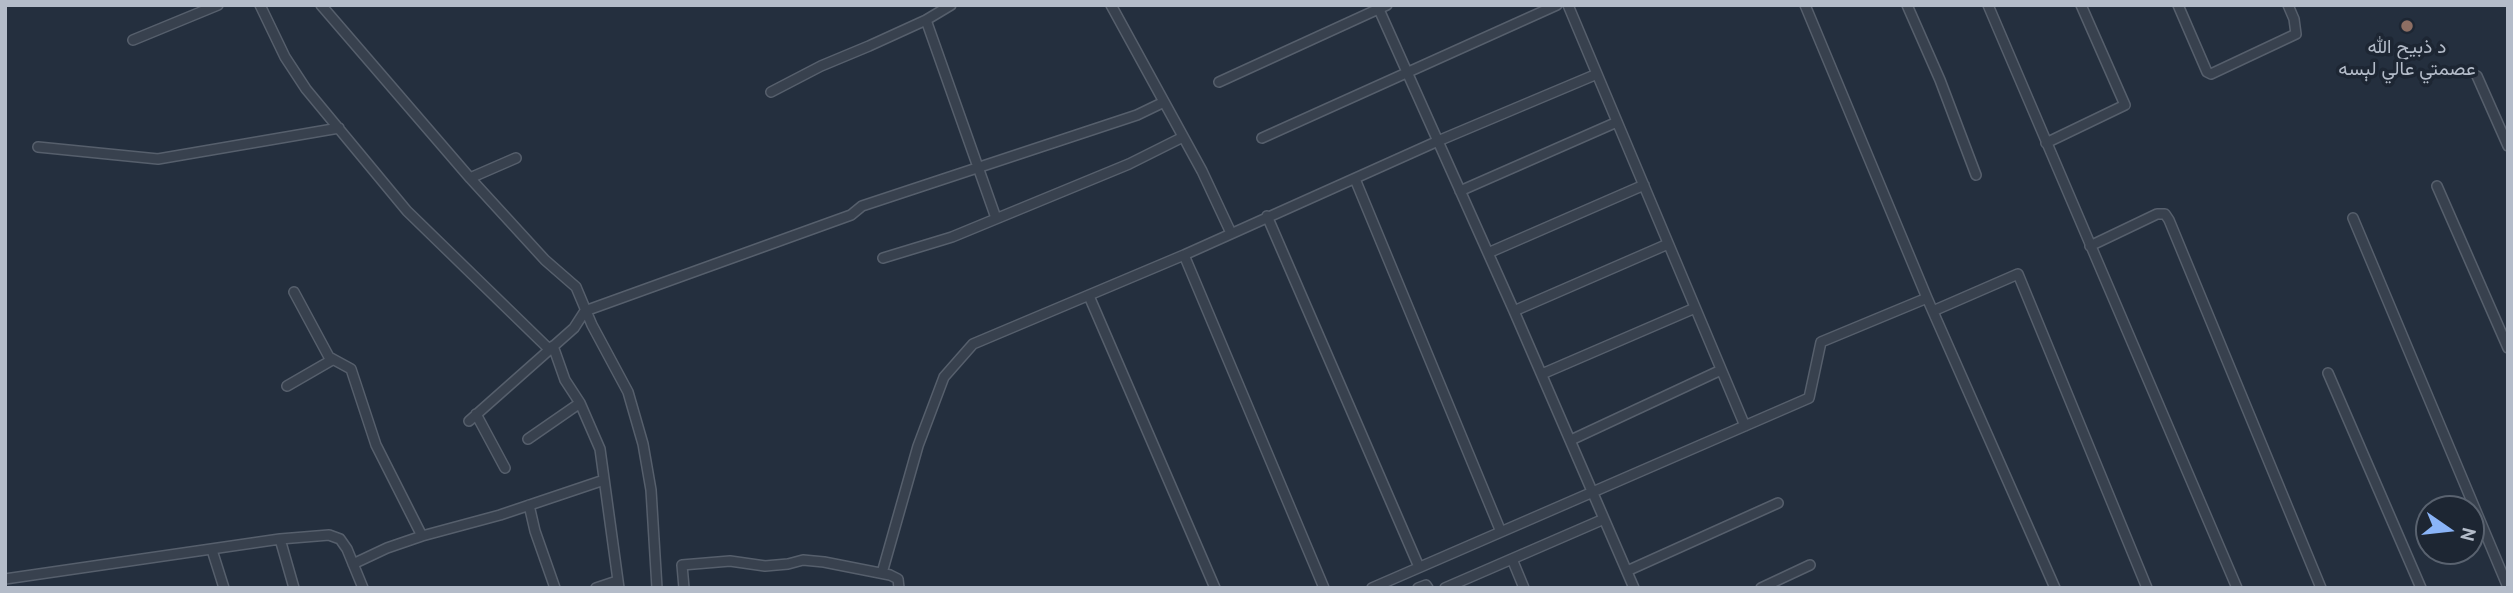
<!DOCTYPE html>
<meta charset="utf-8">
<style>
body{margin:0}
#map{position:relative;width:2513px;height:593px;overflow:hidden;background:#242f3e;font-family:"PT Sans",sans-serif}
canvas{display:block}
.frame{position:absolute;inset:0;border:7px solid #b4bcc9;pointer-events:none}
.north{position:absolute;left:2415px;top:495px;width:70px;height:70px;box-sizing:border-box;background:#1d2633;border:2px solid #59626f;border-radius:50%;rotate:104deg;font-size:19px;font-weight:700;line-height:28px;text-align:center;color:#b4bcc9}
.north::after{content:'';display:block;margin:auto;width:24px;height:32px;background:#8ab4f8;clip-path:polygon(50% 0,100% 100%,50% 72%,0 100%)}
</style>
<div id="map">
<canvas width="2513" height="593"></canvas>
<div class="frame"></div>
<div class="north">N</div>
</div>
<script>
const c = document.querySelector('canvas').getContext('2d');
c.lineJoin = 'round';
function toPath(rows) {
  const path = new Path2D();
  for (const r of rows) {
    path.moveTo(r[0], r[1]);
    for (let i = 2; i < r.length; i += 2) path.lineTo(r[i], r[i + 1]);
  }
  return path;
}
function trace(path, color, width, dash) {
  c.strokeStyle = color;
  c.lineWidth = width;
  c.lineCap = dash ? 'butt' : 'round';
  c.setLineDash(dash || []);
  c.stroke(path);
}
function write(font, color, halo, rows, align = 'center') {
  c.font = font + ' "PT Sans",Vazirmatn,sans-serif';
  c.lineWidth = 7;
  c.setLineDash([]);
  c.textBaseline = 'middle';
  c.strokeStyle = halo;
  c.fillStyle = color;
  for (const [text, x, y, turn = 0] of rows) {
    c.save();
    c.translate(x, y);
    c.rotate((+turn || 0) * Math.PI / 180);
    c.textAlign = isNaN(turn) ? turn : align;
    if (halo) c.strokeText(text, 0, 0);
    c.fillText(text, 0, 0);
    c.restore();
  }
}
const minor = toPath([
 [260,5,285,57,306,89,407,211,550,350],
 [321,5,470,178,545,260,576,287,592,325,628,392,643,444,651,490,657,588],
 [1111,5,1202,171,1231,233],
 [1377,5,1514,311,1634,588],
 [1568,5,1745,426],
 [1805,5,1927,298,2055,588],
 [1907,5,1940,80,1976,175],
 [1988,5,2237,588],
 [2178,5,2207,72,2211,74,2296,34,2294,19,2288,5],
 [926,20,996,218],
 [133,40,218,5],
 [2477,76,2508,146],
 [1219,82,1387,5],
 [771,92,821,66,869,46,926,20,951,5],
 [1262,138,1557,5],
 [2046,143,2125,105,2081,5],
 [38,147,158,159,339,128],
 [470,178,516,158],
 [1355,179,1501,532],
 [2437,186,2508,348],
 [1460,191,1617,122],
 [1267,216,1419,567],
 [2353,218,2507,585],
 [2090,246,2157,214,2165,214,2169,220,2321,588],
 [1488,253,1644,185],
 [1184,255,1324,588],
 [883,258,952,237,1129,164,1183,137],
 [294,292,329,357,351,369,376,445,422,536],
 [1089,296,1215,588],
 [1514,311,1668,244],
 [1933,311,2018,274,2147,588],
 [553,346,565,380,580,403,600,449,619,588],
 [2328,373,2421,588],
 [1542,374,1695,308],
 [287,386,332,360],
 [476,414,505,468],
 [469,421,574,328,585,311,851,215,862,206,1137,115,1164,102],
 [528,439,580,403],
 [1571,440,1721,370],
 [529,505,535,531,555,588],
 [280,539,294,588],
 [212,550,224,588],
 [1512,559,1524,588],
 [353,564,387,548,422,536,500,515,604,480],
 [1627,571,1778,503],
 [882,573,918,446,944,377,973,344,1184,255,1438,141,1597,74],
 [5,579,280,539,329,535,340,539,347,549,363,588],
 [596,588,617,581],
 [684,588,682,565,730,561,765,566,788,564,803,560,824,562,890,575,898,579,899,588],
 [1372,588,1809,398,1821,342,1927,298],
 [1418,588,1426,585,1428,588],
 [1445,588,1604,519],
 [1761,588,1810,565]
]);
const markers = [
 [2407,26,7,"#8d6e63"]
];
const poiNames = [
 ["د ذبیح الله",2407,48],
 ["عصمتي عالي لېسه",2407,70]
];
trace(minor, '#565f6c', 12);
trace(minor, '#38414e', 9);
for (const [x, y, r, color] of markers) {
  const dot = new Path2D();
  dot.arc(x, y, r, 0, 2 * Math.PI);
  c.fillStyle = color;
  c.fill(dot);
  trace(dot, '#1d2633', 2.5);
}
write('19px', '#b4bcc9', '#1d2633', poiNames);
</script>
